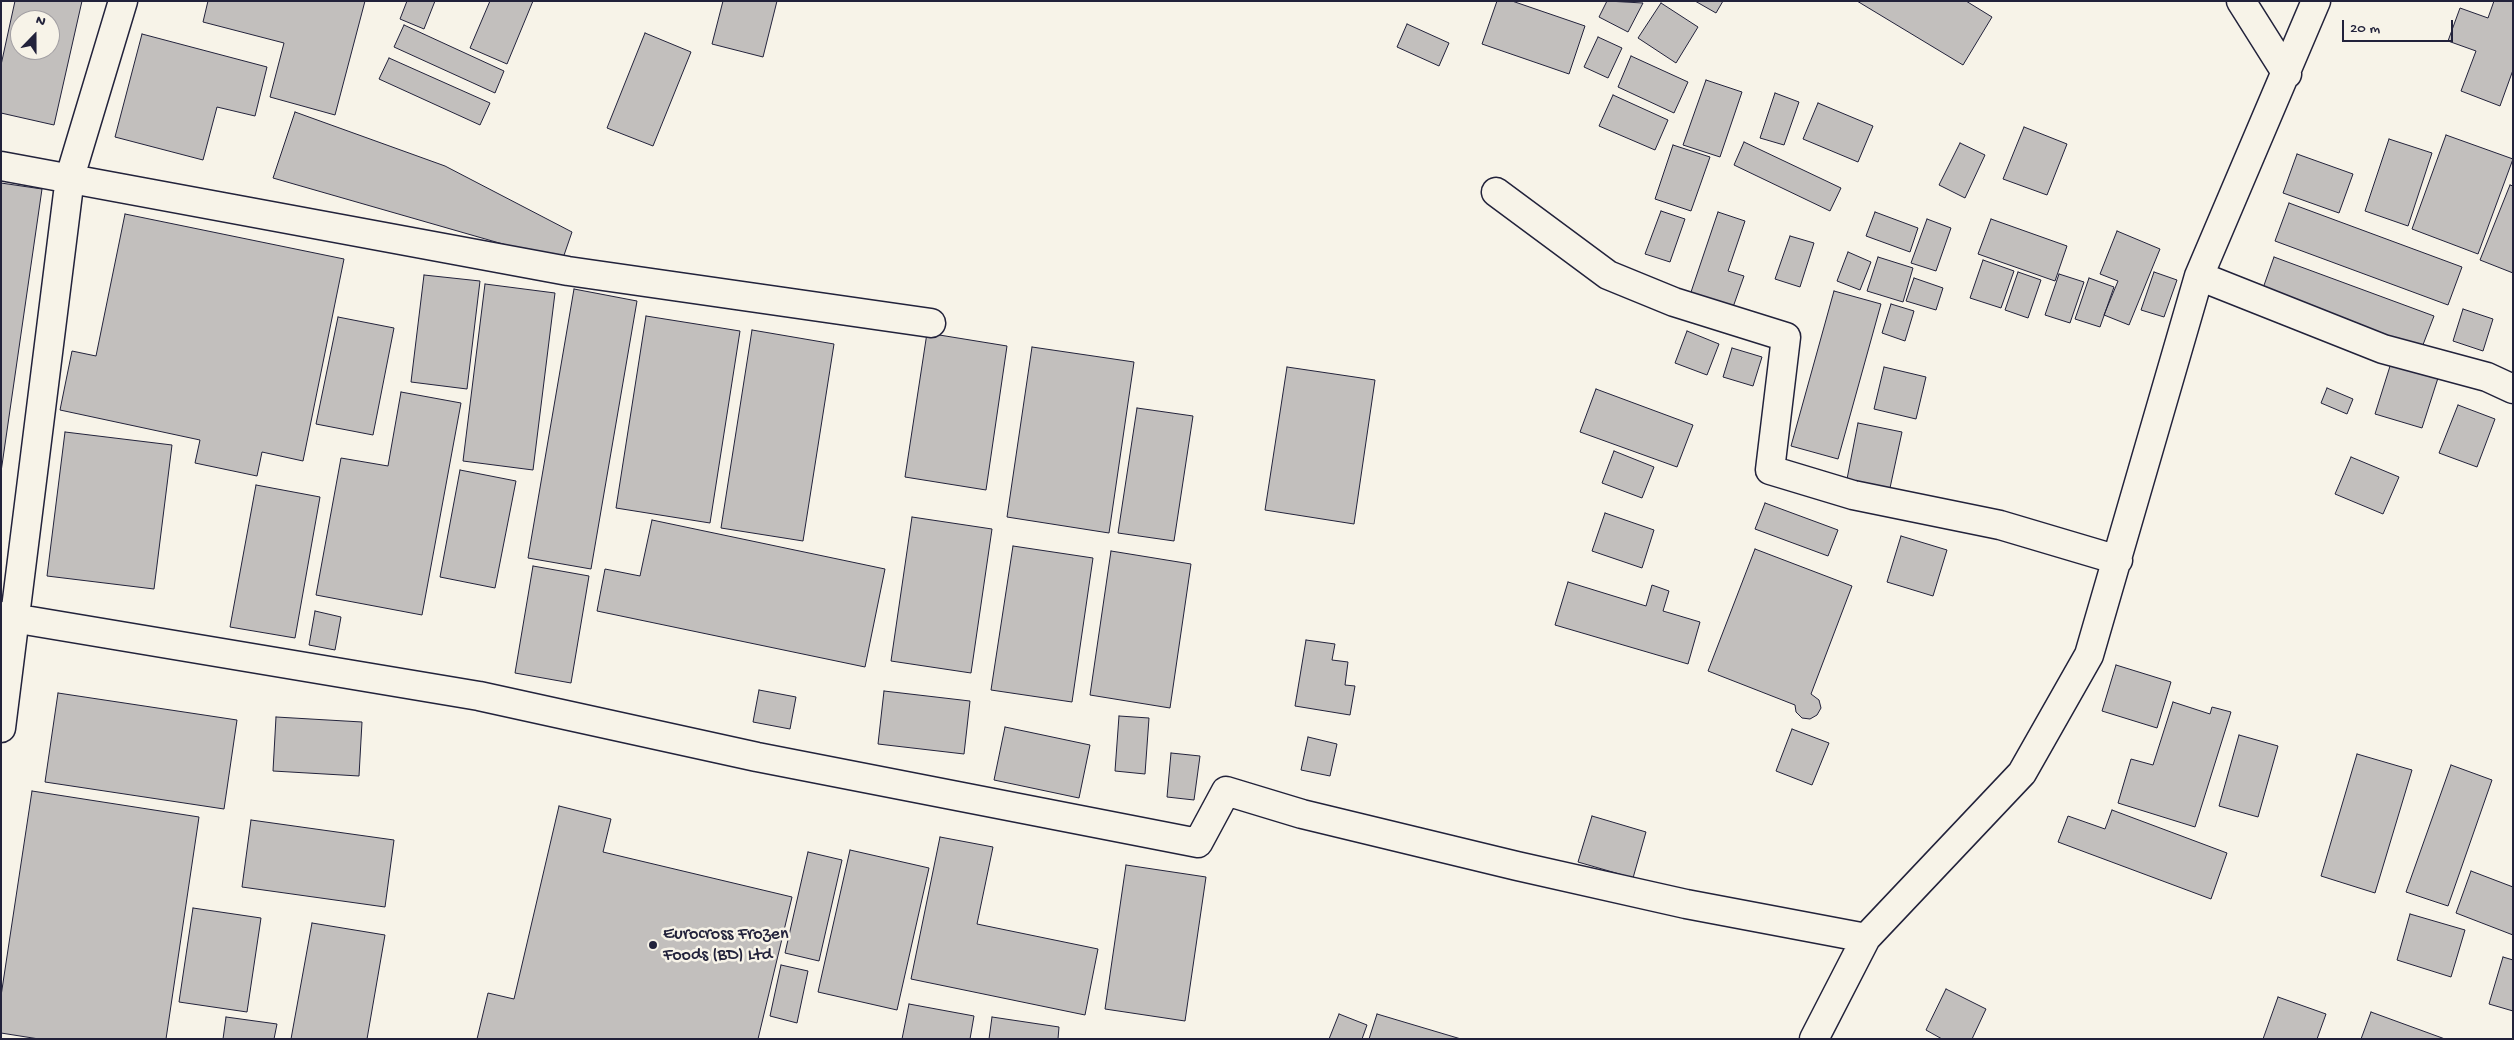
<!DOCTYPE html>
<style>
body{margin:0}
#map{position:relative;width:2514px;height:1040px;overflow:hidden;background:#f7f3e8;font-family:"Gochi Hand",sans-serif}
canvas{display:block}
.frame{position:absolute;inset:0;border:2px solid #22223b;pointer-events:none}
.north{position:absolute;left:10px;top:10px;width:50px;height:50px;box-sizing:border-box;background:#f7f3e8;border:1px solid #a29fa3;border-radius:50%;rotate:22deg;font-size:14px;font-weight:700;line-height:20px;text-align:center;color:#22223b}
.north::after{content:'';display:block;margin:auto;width:18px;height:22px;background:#22223b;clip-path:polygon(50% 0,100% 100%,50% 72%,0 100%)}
.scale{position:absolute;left:2342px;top:20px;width:111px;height:22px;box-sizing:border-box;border:2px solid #22223b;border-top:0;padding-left:6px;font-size:15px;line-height:18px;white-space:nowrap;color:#22223b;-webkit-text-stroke:4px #f7f3e8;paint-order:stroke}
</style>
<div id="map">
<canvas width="2514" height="1040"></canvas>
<div class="frame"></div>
<div class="north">N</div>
<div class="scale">20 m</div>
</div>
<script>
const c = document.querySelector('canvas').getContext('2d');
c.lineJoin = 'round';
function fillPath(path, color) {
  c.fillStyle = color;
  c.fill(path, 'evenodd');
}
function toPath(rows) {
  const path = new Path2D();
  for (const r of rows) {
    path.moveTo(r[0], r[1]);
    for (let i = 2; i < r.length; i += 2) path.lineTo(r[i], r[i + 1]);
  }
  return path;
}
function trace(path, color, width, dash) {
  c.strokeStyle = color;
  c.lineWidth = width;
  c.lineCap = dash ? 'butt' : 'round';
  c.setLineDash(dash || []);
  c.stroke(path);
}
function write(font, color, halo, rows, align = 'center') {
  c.font = font + ' "Gochi Hand",sans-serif';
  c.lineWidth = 5;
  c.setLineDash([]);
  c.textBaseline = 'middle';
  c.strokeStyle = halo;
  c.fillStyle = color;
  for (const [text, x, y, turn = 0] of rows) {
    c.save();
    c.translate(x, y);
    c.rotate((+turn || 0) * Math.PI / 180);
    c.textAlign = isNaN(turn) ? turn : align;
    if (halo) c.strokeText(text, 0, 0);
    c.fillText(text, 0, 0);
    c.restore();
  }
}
const building = toPath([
 [15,1,82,1,54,125,1,113,1,65,15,1],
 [20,20,50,20,50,50,20,50,20,20],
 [208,1,365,1,335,115,270,97,284,43,203,22,208,1],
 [407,1,435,1,424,29,400,19,407,1],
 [490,1,533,1,507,64,470,48,490,1],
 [723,1,777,1,763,57,712,44,723,1],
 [1497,1,1512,1,1585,26,1569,74,1482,44,1497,1],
 [1607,1,1643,3,1628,32,1599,17,1607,1],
 [1695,1,1723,1,1716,13,1695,1],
 [1857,1,1966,1,1992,17,1963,65,1857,1],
 [2494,1,2513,1,2513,70,2500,106,2461,91,2476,51,2448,41,2460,8,2488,18,2494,1],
 [1661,3,1698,27,1676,63,1638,38,1661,3],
 [1407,24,1449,43,1439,66,1397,47,1407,24],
 [404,25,504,71,495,93,394,47,404,25],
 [645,33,691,52,653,146,607,128,645,33],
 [142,34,267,67,255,116,217,107,203,160,115,137,142,34],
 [1598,37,1622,48,1608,78,1584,67,1598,37],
 [1631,56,1688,82,1674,113,1618,87,1631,56],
 [389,58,490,103,480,125,379,79,389,58],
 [1706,80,1742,92,1720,157,1683,145,1706,80],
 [1775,93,1799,102,1784,145,1760,138,1775,93],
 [1613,95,1668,120,1655,150,1599,126,1613,95],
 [1818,103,1873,126,1858,162,1803,139,1818,103],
 [295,112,445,166,572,232,562,261,273,178,295,112],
 [2024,127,2067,144,2047,195,2003,179,2024,127],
 [2446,135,2513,159,2478,254,2412,229,2446,135],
 [2389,139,2432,153,2408,226,2365,211,2389,139],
 [1744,142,1841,188,1830,211,1734,165,1744,142],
 [1960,143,1985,155,1965,198,1939,185,1960,143],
 [1673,145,1710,157,1691,211,1655,199,1673,145],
 [2297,154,2353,174,2339,213,2283,193,2297,154],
 [1,183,42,189,1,472,1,183],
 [2510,185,2513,186,2513,273,2480,260,2510,185],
 [2289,203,2462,267,2448,305,2275,241,2289,203],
 [1661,211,1685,219,1670,262,1645,254,1661,211],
 [1718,212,1745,221,1728,271,1744,276,1732,310,1690,295,1718,212],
 [1875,212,1918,228,1910,252,1866,236,1875,212],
 [125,214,344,259,303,461,262,452,257,476,195,463,200,440,60,410,72,351,96,356,125,214],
 [1927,219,1951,228,1936,271,1911,263,1927,219],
 [1991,219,2067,246,2055,281,1978,254,1991,219],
 [2117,231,2160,249,2129,325,2104,315,2118,281,2100,274,2117,231],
 [1790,236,1814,243,1800,287,1775,279,1790,236],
 [1848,252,1871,262,1860,290,1837,281,1848,252],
 [1878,257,1913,268,1903,302,1867,291,1878,257],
 [2274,257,2434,316,2421,350,2262,291,2274,257],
 [1983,260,2014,271,2001,308,1970,298,1983,260],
 [2018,272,2041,280,2028,318,2005,310,2018,272],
 [2154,272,2177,280,2164,317,2141,310,2154,272],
 [2059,274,2084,282,2070,323,2045,315,2059,274],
 [424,275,480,281,467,389,411,382,424,275],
 [1914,278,1943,288,1936,310,1906,301,1914,278],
 [2089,278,2114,287,2100,327,2075,319,2089,278],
 [485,284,555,293,533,470,463,461,485,284],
 [574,289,637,301,591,569,528,558,574,289],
 [1834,291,1881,304,1838,459,1791,446,1834,291],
 [1891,304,1914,311,1905,341,1882,333,1891,304],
 [2463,309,2493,319,2483,351,2453,341,2463,309],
 [646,316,740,331,710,523,616,508,646,316],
 [338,317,394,328,373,435,316,424,338,317],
 [752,330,834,344,803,541,721,528,752,330],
 [1687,331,1719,344,1707,375,1675,363,1687,331],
 [927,333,1007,346,986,490,905,477,927,333],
 [1032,347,1134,362,1109,533,1007,517,1032,347],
 [1732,348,1762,357,1753,386,1723,377,1732,348],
 [2391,363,2438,378,2422,428,2375,414,2391,363],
 [1287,367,1375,380,1354,524,1265,510,1287,367],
 [1884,367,1926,377,1916,419,1874,409,1884,367],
 [2327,388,2353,399,2347,414,2321,403,2327,388],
 [1596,389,1693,425,1677,467,1580,432,1596,389],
 [401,392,461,403,422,615,316,595,341,458,388,466,401,392],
 [2458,405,2495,419,2477,467,2439,453,2458,405],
 [1137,408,1193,416,1174,541,1118,533,1137,408],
 [1858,423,1902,432,1890,488,1847,479,1858,423],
 [65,432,172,445,154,589,47,576,65,432],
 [1614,451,1654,467,1642,498,1602,483,1614,451],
 [2351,457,2399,477,2383,514,2335,494,2351,457],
 [460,470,516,481,495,588,440,577,460,470],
 [256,485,320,497,295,638,230,627,256,485],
 [1765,503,1838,530,1828,556,1755,529,1765,503],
 [1605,513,1654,530,1642,568,1592,551,1605,513],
 [912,517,992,529,971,673,891,661,912,517],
 [652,520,885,569,865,667,597,611,605,569,640,576,652,520],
 [1901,536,1947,550,1933,596,1887,582,1901,536],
 [1013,546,1093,558,1072,702,991,690,1013,546],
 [1755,549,1852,586,1811,694,1819,700,1821,708,1817,715,1810,719,1802,718,1796,712,1795,705,1708,671,1755,549],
 [1111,551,1191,564,1170,708,1090,695,1111,551],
 [533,566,589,576,571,683,515,673,533,566],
 [1568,582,1646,606,1652,585,1669,591,1663,611,1700,622,1688,664,1555,625,1568,582],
 [315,611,341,617,335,650,309,645,315,611],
 [1306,640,1335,644,1332,660,1348,662,1345,685,1355,686,1350,715,1295,706,1306,640],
 [2116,665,2171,682,2157,728,2102,711,2116,665],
 [759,690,796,697,790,729,753,722,759,690],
 [884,691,970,701,964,754,878,744,884,691],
 [58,693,237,720,224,809,45,782,58,693],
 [2173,702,2210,714,2212,707,2231,712,2195,827,2118,803,2131,759,2153,765,2173,702],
 [1119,716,1149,718,1145,774,1115,771,1119,716],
 [276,717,362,722,359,776,273,771,276,717],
 [1005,727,1090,745,1079,798,994,780,1005,727],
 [1792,729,1829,743,1812,785,1776,771,1792,729],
 [2239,735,2278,746,2258,817,2219,806,2239,735],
 [1308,737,1337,744,1330,776,1301,770,1308,737],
 [1171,753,1200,756,1194,800,1167,797,1171,753],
 [2357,754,2412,770,2375,893,2321,876,2357,754],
 [2451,765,2492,780,2448,906,2406,892,2451,765],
 [32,791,199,817,166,1039,39,1039,1,1033,1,996,32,791],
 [559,806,611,819,603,852,792,897,758,1039,477,1039,488,993,514,999,559,806],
 [2112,810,2227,853,2211,899,2058,842,2068,816,2105,829,2112,810],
 [1592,816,1646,832,1633,878,1578,862,1592,816],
 [251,820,394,840,385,907,242,887,251,820],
 [940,837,993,847,977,924,1098,949,1085,1015,911,979,940,837],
 [850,850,929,868,897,1010,818,992,850,850],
 [808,852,842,860,819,961,785,953,808,852],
 [1126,865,1206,877,1185,1021,1105,1009,1126,865],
 [2471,871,2513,887,2513,935,2456,913,2471,871],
 [193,908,261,918,247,1012,179,1002,193,908],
 [2410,914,2465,930,2451,977,2397,960,2410,914],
 [312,923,385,935,367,1039,291,1039,312,923],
 [2503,957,2513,960,2513,1011,2489,1004,2503,957],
 [781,965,808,971,797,1023,770,1016,781,965],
 [1946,989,1986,1009,1972,1039,1942,1039,1926,1030,1946,989],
 [2278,997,2326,1014,2317,1039,2263,1039,2278,997],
 [909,1004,974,1016,970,1039,902,1039,909,1004],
 [2371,1012,2445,1039,2361,1039,2371,1012],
 [1339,1014,1367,1025,1362,1039,1329,1039,1339,1014],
 [1377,1014,1461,1039,1369,1039,1377,1014],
 [226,1017,277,1024,274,1039,223,1039,226,1017],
 [992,1017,1059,1027,1058,1039,989,1039,992,1017]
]);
const minor = toPath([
 [2241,1,2287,74],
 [1,166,568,271,931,323],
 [1496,192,1608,275,1674,302,1786,337,1770,470,1853,495,2000,525,2118,560],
 [2199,276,2383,349,2487,377,2513,389],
 [1,616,479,696,757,757,1198,843,1226,791,1302,814,1517,866,1686,904,1866,938],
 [1,728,70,177,123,1],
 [1814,1039,1866,938,2022,773,2089,655,2199,276,2316,1]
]);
const markers = [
 [653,945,5,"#22223b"]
];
const poiNames = [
 ["Eurocross Frozen",663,935],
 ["Foods (BD) Ltd",663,956]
];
fillPath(building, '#c2bfbd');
trace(building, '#22223b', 1);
trace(minor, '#22223b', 31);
trace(minor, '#f7f3e8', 28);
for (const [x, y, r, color] of markers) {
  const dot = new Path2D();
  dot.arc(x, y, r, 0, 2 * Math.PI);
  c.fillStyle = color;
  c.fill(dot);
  trace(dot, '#f7f3e8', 2);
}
write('18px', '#22223b', '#f7f3e8', poiNames, 'left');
</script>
